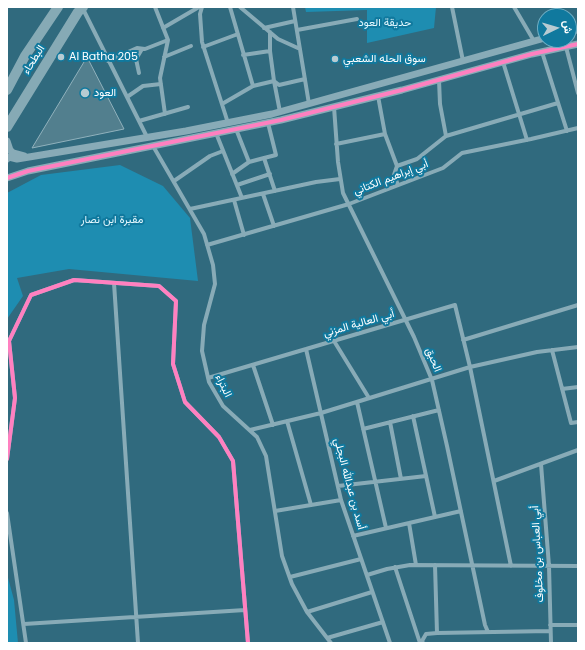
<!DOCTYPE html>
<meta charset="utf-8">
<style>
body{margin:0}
#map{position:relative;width:585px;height:650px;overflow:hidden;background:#306a7e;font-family:Poppins,Vazirmatn,sans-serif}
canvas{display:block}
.frame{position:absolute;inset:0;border:8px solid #fff;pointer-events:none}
.north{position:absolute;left:537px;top:8px;width:40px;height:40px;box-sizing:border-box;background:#10799e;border:1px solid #70afc5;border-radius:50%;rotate:85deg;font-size:11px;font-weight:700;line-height:16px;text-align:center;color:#fff}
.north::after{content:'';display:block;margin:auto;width:14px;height:18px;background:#b7cbd2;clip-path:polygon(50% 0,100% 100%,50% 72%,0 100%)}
</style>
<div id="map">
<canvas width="585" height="650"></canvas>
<div class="frame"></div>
<div class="north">ش</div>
</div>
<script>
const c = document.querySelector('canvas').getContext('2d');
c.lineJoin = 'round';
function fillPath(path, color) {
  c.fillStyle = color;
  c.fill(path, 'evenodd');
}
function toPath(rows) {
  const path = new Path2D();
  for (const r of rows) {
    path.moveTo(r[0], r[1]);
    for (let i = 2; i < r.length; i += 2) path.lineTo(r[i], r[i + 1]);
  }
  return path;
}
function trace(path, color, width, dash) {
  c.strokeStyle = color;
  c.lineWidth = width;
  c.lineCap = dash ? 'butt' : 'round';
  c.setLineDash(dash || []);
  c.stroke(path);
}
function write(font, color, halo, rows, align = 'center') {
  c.font = font + ' Poppins,Vazirmatn,sans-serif';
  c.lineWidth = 4;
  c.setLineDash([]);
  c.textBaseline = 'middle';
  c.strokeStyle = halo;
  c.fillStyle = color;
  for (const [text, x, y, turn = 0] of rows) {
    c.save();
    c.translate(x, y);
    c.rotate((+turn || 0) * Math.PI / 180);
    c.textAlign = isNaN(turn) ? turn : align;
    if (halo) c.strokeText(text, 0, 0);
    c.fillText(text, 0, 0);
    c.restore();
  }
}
const green = toPath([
 [305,7,436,7,434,28,367,43,367,10,306,12],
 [120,165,163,186,190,218,198,281,69,269,17,278,23,296,7,319,7,193,41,175],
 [7,574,14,600,18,643,7,643]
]);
const building = toPath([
 [87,57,124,129,32,148,87,57]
]);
const minor = toPath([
 [155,7,168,40,160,78,165,114],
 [202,7,200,14,202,42,228,123],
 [230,7,253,86],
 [240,7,278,39,300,49],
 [293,7,309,104],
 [452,7,463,61],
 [514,7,534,41],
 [83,9,147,137],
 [163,28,199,7],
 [264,28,295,21],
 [297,30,357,19],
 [270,32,270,51,274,81,280,112],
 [203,47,238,34],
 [566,47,578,93],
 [542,52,567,131],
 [243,55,270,51],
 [164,57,191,46],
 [108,61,137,48,145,49,168,40],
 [503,62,527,140],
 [139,73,136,59,142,49],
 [439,80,440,104,446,136],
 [378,96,385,134,397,166,394,175,398,185],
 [127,97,143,86,161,84],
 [222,104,253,86,274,81,279,85,305,79],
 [334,107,338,162,343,193,414,337,432,380,447,446,485,625,488,632],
 [139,121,188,107],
 [268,123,276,155,264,158,275,191],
 [236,129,249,162],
 [216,133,242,198],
 [336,144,385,134],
 [153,146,204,234,213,265,215,284,204,325,202,351,209,382,223,406,257,437,266,456,282,556,292,584,307,612,331,643],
 [397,166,417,159,446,136,558,103],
 [232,174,249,162,264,158],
 [174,181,210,156,223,151],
 [237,185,270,174],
 [263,194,274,226],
 [234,200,244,235],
 [190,209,316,182,340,179],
 [207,245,349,204,443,168,462,153,531,139,578,128],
 [114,283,138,643],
 [463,340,578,305],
 [334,341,369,398],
 [306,349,341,500,390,643],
 [552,350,571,423,578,422],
 [253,365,273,425],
 [208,378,455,305,470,367,511,566],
 [562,389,578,387],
 [357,402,386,528],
 [413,416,435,517],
 [287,421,311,505],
 [390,422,401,479],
 [363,429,439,410],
 [250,430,321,413,470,367,537,352,578,347],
 [7,459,15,398,9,341,31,295,74,280,159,286,176,301,173,364,185,402,219,437,233,461,248,643],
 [541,464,549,566,551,643],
 [494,481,578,450],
 [338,486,426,476],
 [275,511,341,500],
 [7,513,26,643],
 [409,523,416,565],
 [353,536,461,511],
 [435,565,437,633],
 [395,567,420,643],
 [367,575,387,569,410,565,578,566],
 [290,577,361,559],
 [307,612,372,592],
 [24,624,245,610],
 [550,625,578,625],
 [327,638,383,622],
 [423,643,422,641,426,634,437,633,550,631]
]);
const tertiary = toPath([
 [569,31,578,30],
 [7,141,10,150,13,153,24,156],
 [7,159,9,157,17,159,186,131,272,114,545,38],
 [7,178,28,171,281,120,402,90,532,54,578,44]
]);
const primary = toPath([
 [7,90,25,56,58,7],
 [7,127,78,12,83,7]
]);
const cycleway = toPath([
 [7,178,28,171,281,120,402,90,532,54,578,44],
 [7,459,15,398,9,341,31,295,74,280,159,286,176,301,173,364,185,402,219,437,233,461,248,643]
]);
const markers = [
 [61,57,4,"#b7cbd2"],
 [335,59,4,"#b7cbd2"],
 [85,93,5,"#b7cbd2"]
];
const parkNames = [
 ["حديقة العود",385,23],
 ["مقبرة ابن نصار",112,220]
];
const poiNames = [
 ["Al Batha 205",69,57],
 ["سوق الحله الشعبي",343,59],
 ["العود",94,93]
];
const streetNames = [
 ["البطحاء",34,60,-58],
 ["أبي إبراهيم الكتاني",391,178,-21],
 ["أبي العالية المزني",359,324,-16],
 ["الحبق",433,360,68],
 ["البتراء",223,386,64],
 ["أسد بن عبدالله البجلي",349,484,75],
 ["أبي العباس بن مخلوف",538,554,-93]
];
fillPath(green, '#1e8db1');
fillPath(building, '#527f8e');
trace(building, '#90b1bc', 1);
trace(minor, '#88abb7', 4);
trace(tertiary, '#88abb7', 7);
trace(primary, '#86aab5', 10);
trace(cycleway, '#ff80c0', 4);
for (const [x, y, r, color] of markers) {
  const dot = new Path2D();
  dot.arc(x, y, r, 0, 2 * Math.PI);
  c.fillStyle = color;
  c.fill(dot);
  trace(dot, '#10799e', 1.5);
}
write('11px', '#e4f8fe', '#10799e', parkNames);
write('11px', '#fff', '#10799e', poiNames, 'left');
write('11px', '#fff', '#10799e', streetNames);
</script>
